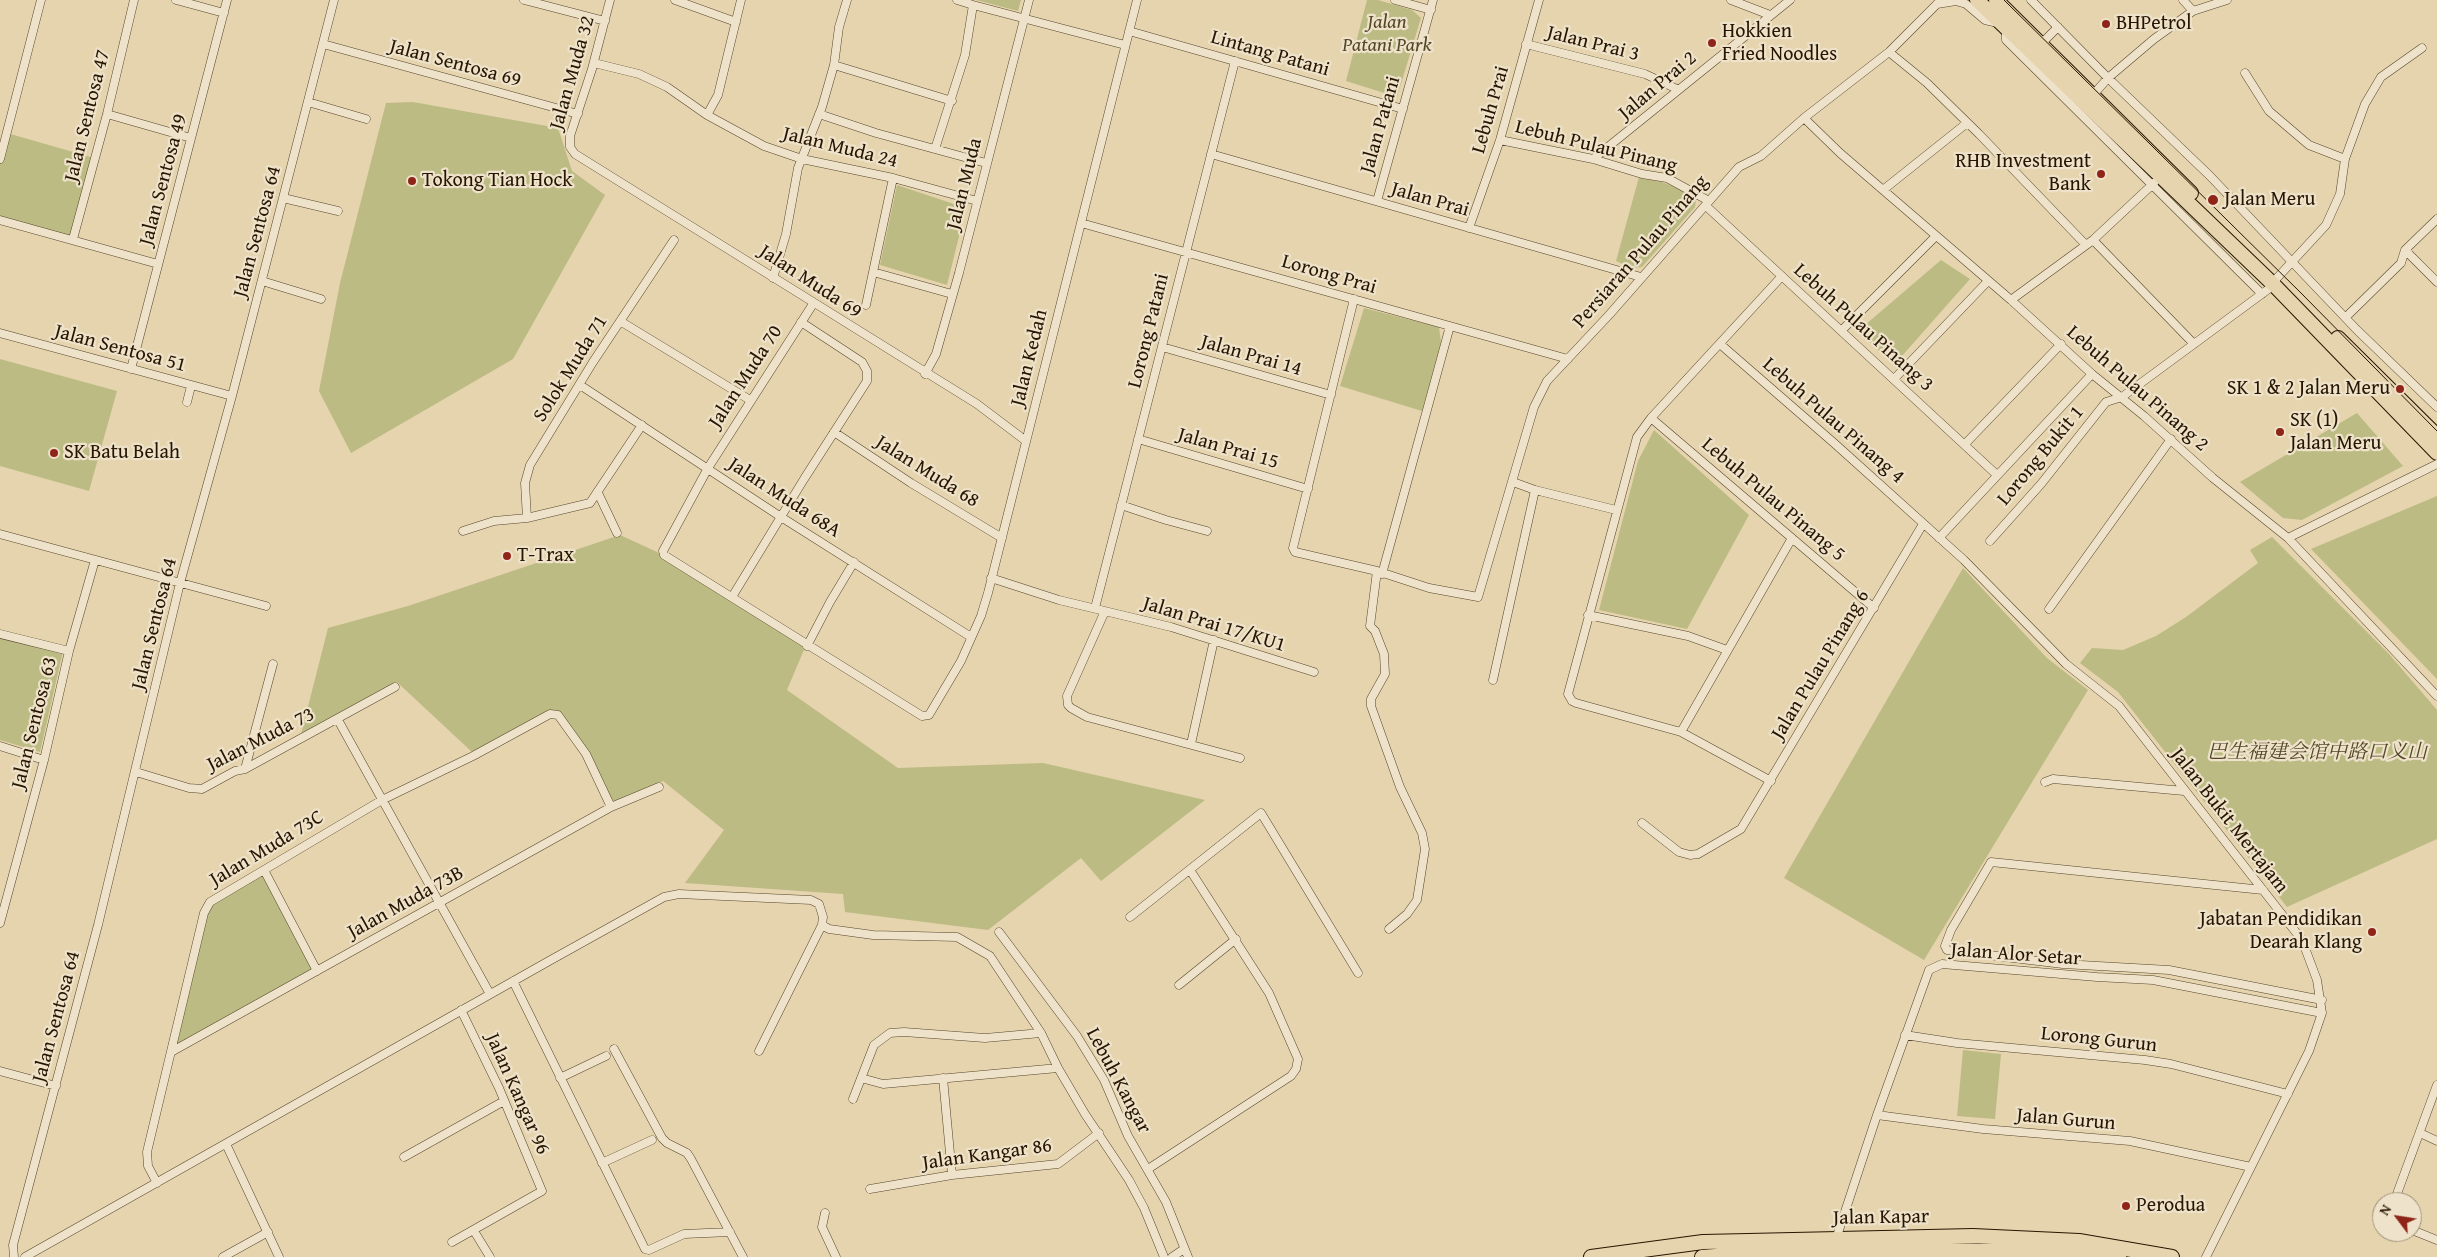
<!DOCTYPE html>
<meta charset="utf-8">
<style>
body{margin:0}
#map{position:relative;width:2437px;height:1257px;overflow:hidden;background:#e5d4ad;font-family:"Gentium Book Plus",serif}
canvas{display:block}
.north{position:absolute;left:2372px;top:1192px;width:50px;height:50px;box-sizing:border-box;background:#eee3ca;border:1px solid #9e9179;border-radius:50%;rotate:301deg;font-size:14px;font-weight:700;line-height:20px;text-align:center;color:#271500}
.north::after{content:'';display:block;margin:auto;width:18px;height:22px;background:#8f2418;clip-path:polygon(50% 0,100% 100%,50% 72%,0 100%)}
</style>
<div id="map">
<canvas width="2437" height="1257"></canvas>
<div class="north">N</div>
</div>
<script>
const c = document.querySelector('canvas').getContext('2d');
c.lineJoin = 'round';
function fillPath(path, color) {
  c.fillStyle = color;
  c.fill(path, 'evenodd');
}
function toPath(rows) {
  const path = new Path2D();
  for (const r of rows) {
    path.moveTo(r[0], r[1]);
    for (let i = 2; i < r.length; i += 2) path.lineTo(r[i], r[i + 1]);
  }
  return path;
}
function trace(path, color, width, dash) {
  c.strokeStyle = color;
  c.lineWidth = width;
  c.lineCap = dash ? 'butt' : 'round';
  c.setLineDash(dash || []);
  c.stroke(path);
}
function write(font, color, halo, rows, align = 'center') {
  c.font = font + ' "Gentium Book Plus","Noto Serif SC",serif';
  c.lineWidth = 4.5;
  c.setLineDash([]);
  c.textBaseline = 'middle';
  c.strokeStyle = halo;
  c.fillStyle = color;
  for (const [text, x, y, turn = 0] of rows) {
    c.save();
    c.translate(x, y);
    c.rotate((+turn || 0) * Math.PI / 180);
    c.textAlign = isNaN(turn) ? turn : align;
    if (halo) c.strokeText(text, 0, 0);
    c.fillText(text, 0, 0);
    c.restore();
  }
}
const green = toPath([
 [976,0,1021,0,1018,11],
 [1367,0,1378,0,1412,10,1421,18,1397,97,1346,81],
 [413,102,558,128,572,171,605,195,513,359,351,453,319,391,340,283,386,103],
 [7,133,94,158,73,239,0,220,0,159],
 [1639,177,1662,182,1680,189,1692,195,1696,201,1695,207,1642,267,1632,268,1616,261],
 [897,185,966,208,947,285,880,265],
 [1941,260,1970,279,1894,365,1858,331],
 [1364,308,1439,327,1441,342,1422,411,1340,386],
 [0,359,117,391,89,491,0,466],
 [2357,413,2403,466,2302,520,2283,518,2240,482],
 [1654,430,1749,515,1687,629,1599,610,1638,461],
 [2437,496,2437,679,2311,549],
 [620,535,657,552,806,645,787,690,898,768,1043,763,1205,800,1101,881,1081,858,988,930,845,912,843,894,685,883,724,830,663,781,614,802,560,715,549,714,472,752,398,683,300,738,328,628,408,606],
 [2272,537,2389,654,2437,710,2437,839,2287,907,2118,692,2080,663,2092,648,2123,650,2156,636,2186,617,2258,563,2250,550],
 [1963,568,2047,658,2088,690,1924,960,1784,878],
 [0,635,63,651,40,752,0,740],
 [264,870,317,971,171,1052,210,902],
 [1963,1050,2001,1054,1995,1119,1957,1116]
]);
const street = toPath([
 [176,0,224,13],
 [524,0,605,21],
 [610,0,592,69,570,136,570,147,575,154,977,404,1026,441],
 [675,0,736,22],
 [847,0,839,27,834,65,952,101],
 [957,0,973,5],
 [1395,0,1431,10],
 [1731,0,1770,15],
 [2031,0,2108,78,2210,176,2357,330,2437,407],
 [2183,0,2193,11],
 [1937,4,1956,1,1966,4,1985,20,1998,23],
 [2006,28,2006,40,2262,294],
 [1129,31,1403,109],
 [323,44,578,114],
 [1526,44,1645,74,1677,89],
 [2041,44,2058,27],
 [1889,52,1927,83,1979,134,2086,245],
 [594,63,639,74,667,87,707,115,764,146,802,159,893,178,977,201],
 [2245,73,2269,111,2309,145,2345,159],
 [2093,95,2108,78,2154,39,2193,11,2227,0],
 [308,102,366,119],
 [107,114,191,138],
 [819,114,876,133,986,163],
 [707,115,718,95,741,0],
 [1804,118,1840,153,2011,300,2092,374,2144,416,2213,478,2288,538,2437,696],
 [1500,140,1593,159,1642,174,1667,178,1709,201],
 [935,149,965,55,973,5,1125,45],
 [1211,154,1641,277],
 [0,159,41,0],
 [1593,159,1790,0],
 [1883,190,1967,123],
 [283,198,338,211],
 [1377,201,1433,0],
 [1706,206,1997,475],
 [0,220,158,264],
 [1081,223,1568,359],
 [1469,228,1500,140,1539,0],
 [73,239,107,114,134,0],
 [2093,240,2194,344],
 [2405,250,2437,282],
 [873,272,952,294],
 [773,278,786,234,798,168,822,107,834,65],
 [2277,278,2326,225,2340,194,2345,159,2365,104,2381,77,2422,48],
 [262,281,321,299],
 [1354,299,1293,548,1295,552,1377,571,1429,588,1478,597,1534,407,1547,381,1609,315,1739,167,1761,156,1804,118,1889,52,1941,0],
 [2011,300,2093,240,2154,183],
 [813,304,708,468,663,551,664,555,922,716,929,715,961,661,981,616,988,593,1137,0],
 [866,305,893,178],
 [2346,317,2401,263,2405,250,2437,219],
 [620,321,750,400],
 [1842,330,1935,237],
 [0,333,232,396],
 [1720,344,1834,443,1964,560,2066,664,2119,706,2302,940,2317,980,2322,1013,2309,1051,2206,1257],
 [1162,347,1331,395],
 [131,369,227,0],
 [925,374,936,354,959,273,1029,0],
 [1894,379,1988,281],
 [580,385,781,517,971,637],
 [187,402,191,386],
 [1651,418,1874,608],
 [834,432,911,483,1002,538],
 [1138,439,1308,489],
 [1965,444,2061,344],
 [1513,482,1535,490,1616,510],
 [598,493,617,533],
 [1121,505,1166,520,1207,531],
 [527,518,525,483,530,465,593,362,674,240],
 [463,531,494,521,527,518,590,503,642,425],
 [0,534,266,606],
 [1939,538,2092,374],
 [2288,538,2437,464],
 [1990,541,2041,484,2106,402,2122,397,2274,285],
 [1377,571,1370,626,1375,631,1384,654,1385,674,1371,699,1371,706,1400,787,1422,833,1425,849,1417,900,1407,914,1389,929],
 [1382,574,1450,326],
 [991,578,1059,600,1171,627,1314,672],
 [732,597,804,479,867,381,867,371,862,362,801,322],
 [1095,608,1235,61],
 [2049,609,2171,439],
 [1105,611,1067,696,1068,705,1071,708,1087,717,1240,758],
 [1588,615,1688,636,1727,650],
 [0,634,69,651],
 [807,646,830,602,854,562],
 [1493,680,1535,490],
 [338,720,490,994],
 [1681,732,1792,538],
 [1191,744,1214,640],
 [0,746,44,760],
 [245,769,273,664],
 [136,772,189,788,202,789,235,771,245,769,395,687],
 [1771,781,1681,732,1576,703,1572,701,1568,694,1637,437,1651,418,1782,276],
 [2045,782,2053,779,2184,791],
 [1642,823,1679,852,1690,855,1698,854,1741,829,1923,524],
 [264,870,317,971],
 [2263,890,1991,862,1951,930,1945,946,1947,950,2063,964,2169,970,2322,1000],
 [1130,917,1261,813,1358,973],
 [0,923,44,760,69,651,95,560],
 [999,932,1077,1036,1104,1080,1128,1136,1166,1202,1188,1257],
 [513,981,645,1249,649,1250,684,1234,730,1232],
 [1179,985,1236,939],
 [1905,1035,1957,1043,2145,1060,2171,1064,2288,1094],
 [614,1049,662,1138,667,1143,687,1153,691,1159,743,1257],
 [759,1051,822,925],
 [171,1052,611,807,659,787],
 [0,1071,56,1086],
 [560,1078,606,1056],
 [861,1078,883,1084,1058,1068],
 [943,1078,952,1175],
 [853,1099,874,1045,890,1033,904,1032,985,1038,1041,1033],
 [1877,1115,1983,1129,2130,1141,2251,1167],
 [2420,1133,2437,1141],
 [226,1144,279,1257],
 [404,1157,504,1101],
 [602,1163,652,1140],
 [1148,1169,1291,1076,1296,1069,1298,1059,1269,993,1190,870],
 [157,1183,148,1166,147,1152,204,913,210,902,382,800,473,756,550,714,558,715,586,754,611,807],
 [870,1189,952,1175,1058,1164,1099,1133],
 [2394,1202,2437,1085],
 [825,1213,822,1227,836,1257],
 [2412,1230,2437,1240],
 [474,1231,490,1257],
 [1836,1239,1877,1115,1929,970,1942,964,2097,977,2153,980,2322,1013],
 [452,1242,542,1191,499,1088,461,1010],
 [14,1257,13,1245,98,925,180,583,232,396,334,0],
 [25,1257,549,961,664,897,679,894,811,900,819,904,823,917,822,925,829,929,873,935,957,937,990,956,1041,1033,1058,1068,1085,1114,1129,1180,1144,1208,1164,1257],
 [223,1257,268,1232],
 [1172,1257,1184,1249]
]);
const highway = toPath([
 [1977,0,2274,285,2437,453],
 [1996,0,2191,193],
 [2338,338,2437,436],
 [1591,1257,1703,1242,1973,1236,2079,1241,2172,1257],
 [1702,1257,1767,1252,1823,1253,1928,1250,2062,1252,2119,1257]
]);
const tram = toPath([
 [2004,0,2302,294,2437,431]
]);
const markers = [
 [2106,24,5,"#8f2418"],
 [1712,43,5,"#8f2418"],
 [2101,174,5,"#8f2418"],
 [412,181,5,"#8f2418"],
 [2213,200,6,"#8f2418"],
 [2400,389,5,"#8f2418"],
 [2280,432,5,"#8f2418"],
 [54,453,5,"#8f2418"],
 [507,556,5,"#8f2418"],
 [2372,932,5,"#8f2418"],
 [2126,1206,5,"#8f2418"]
];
const parkNames = [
 ["Jalan",1387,23],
 ["Patani Park",1387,46],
 ["巴生福建会馆中路口义山",2317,753]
];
const poiNames = [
 ["BHPetrol",2116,24],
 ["Hokkien",1722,32],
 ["Fried Noodles",1722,55],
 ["RHB Investment",2091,162,"right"],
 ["Bank",2091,185,"right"],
 ["Tokong Tian Hock",422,181],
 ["Jalan Meru",2224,200],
 ["SK 1 & 2 Jalan Meru",2390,389,"right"],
 ["SK (1)",2290,421],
 ["Jalan Meru",2290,444],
 ["SK Batu Belah",64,453],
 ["T-Trax",517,556],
 ["Jabatan Pendidikan",2362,920,"right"],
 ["Dearah Klang",2362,943,"right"],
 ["Perodua",2136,1206]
];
const streetNames = [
 ["Jalan Prai 3",1593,44,14],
 ["Lintang Patani",1270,54,16],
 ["Jalan Sentosa 69",455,64,15],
 ["Jalan Muda 32",573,73,-74],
 ["Jalan Prai 2",1658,86,-40],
 ["Lebuh Prai",1491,110,-74],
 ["Jalan Sentosa 47",88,116,-76],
 ["Jalan Patani",1381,125,-74],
 ["Lebuh Pulau Pinang",1596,147,14],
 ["Jalan Muda 24",840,148,14],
 ["Jalan Sentosa 49",164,180,-75],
 ["Jalan Muda",965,184,-76],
 ["Jalan Prai",1430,200,16],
 ["Jalan Sentosa 64",258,232,-75],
 ["Persiaran Pulau Pinang",1641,252,-49],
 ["Lorong Prai",1329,275,16],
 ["Jalan Muda 69",810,282,33],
 ["Lebuh Pulau Pinang 3",1863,328,42],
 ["Lorong Patani",1149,331,-76],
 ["Jalan Sentosa 51",120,349,15],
 ["Jalan Prai 14",1251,356,16],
 ["Jalan Kedah",1030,358,-76],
 ["Solok Muda 71",571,369,-58],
 ["Jalan Muda 70",746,377,-57],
 ["Lebuh Pulau Pinang 2",2137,389,41],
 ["Lebuh Pulau Pinang 4",1833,421,41],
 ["Jalan Prai 15",1228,449,16],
 ["Lorong Bukit 1",2041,456,-50],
 ["Jalan Muda 68",927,472,32],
 ["Jalan Muda 68A",784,498,33],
 ["Lebuh Pulau Pinang 5",1773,500,40],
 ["Jalan Sentosa 64",155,624,-76],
 ["Jalan Prai 17/KU1",1214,625,17],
 ["Jalan Pulau Pinang 6",1821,665,-59],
 ["Jalan Sentosa 63",35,723,-76],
 ["Jalan Muda 73",261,740,-27],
 ["Jalan Bukit Mertajam",2229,821,52],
 ["Jalan Muda 73C",267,849,-31],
 ["Jalan Muda 73B",406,903,-29],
 ["Jalan Alor Setar",2016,955,4],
 ["Jalan Sentosa 64",57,1017,-75],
 ["Lorong Gurun",2099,1040,6],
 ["Lebuh Kangar",1118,1081,62],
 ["Jalan Kangar 96",517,1094,66],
 ["Jalan Gurun",2066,1120,5],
 ["Jalan Kangar 86",987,1155,-8],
 ["Jalan Kapar",1881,1218,-1]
];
fillPath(green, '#bcbb84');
trace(street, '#56452b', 9);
trace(highway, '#271500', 16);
trace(street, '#eee3ca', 8);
trace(highway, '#e5d4ad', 14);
trace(tram, '#271500', 1);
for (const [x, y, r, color] of markers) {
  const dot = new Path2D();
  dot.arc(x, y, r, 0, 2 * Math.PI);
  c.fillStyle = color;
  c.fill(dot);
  trace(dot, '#eee3ca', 2);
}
write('italic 20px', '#544728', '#eee3ca', parkNames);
write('20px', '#271500', '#eee3ca', poiNames, 'left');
write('20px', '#271500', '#eee3ca', streetNames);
</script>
